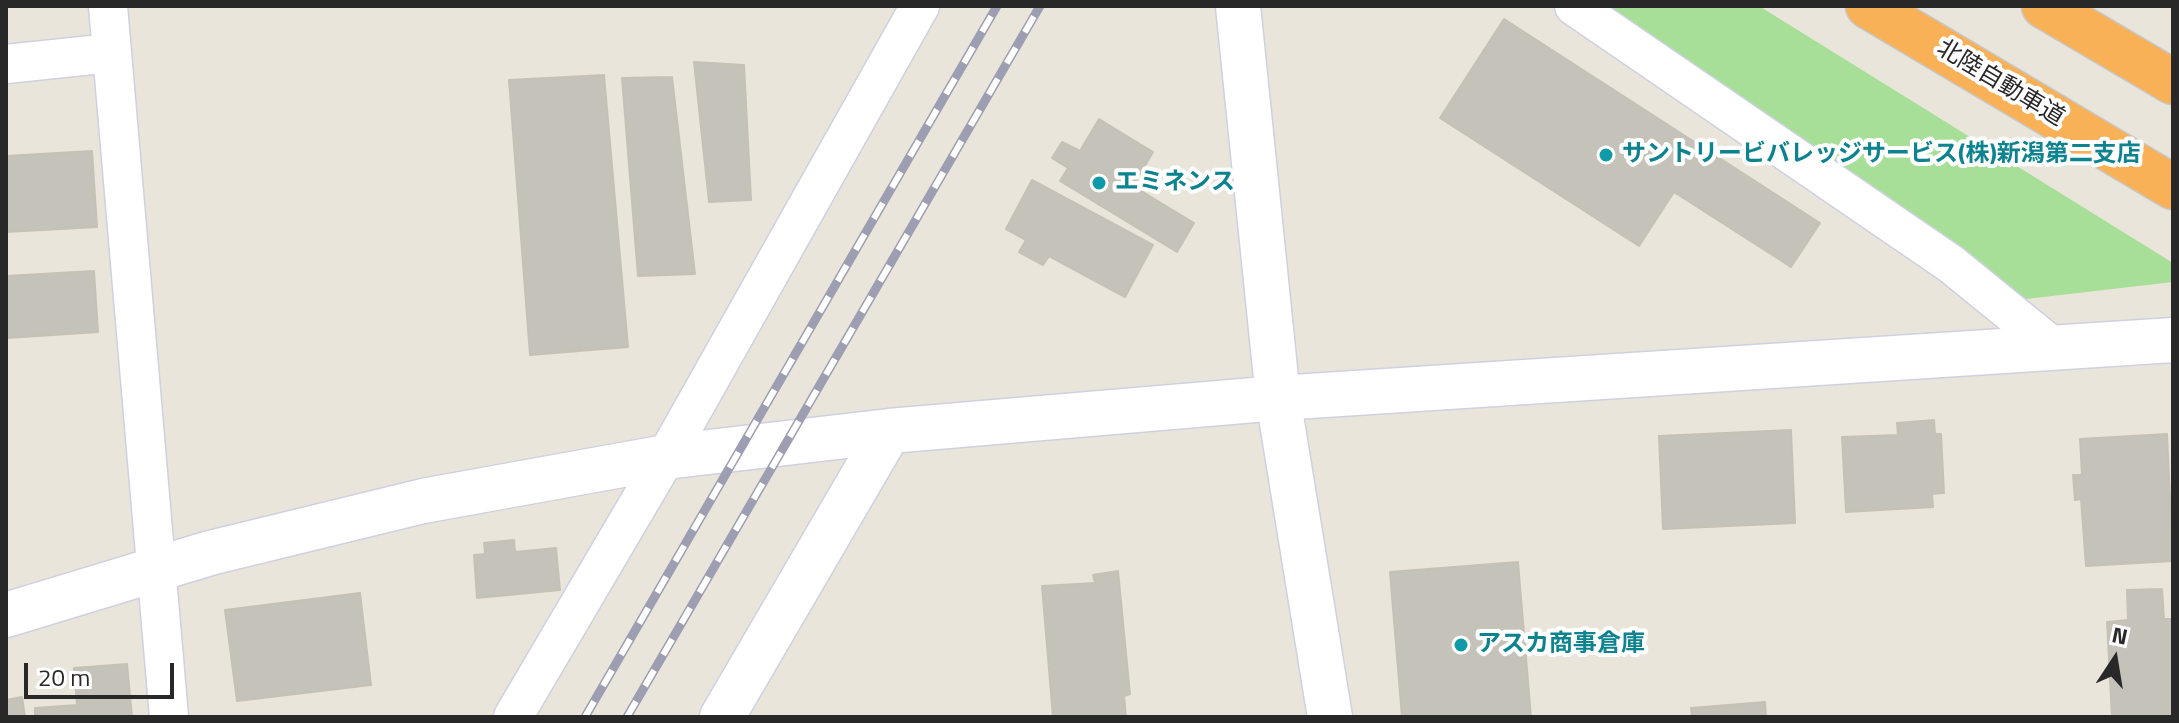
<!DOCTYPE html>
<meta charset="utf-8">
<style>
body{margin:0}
#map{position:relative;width:2179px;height:723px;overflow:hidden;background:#eae5da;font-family:"Titillium Web",sans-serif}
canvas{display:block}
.frame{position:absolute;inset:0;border:8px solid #282828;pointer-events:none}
.north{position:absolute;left:2075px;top:619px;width:80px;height:80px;-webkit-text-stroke:6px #fff;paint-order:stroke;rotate:12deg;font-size:22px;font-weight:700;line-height:32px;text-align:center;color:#282828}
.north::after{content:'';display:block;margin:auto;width:28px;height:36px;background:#282828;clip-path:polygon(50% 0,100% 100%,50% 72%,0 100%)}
.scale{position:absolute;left:24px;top:663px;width:150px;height:36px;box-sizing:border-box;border:4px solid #282828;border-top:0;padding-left:10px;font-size:24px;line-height:28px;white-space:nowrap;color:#282828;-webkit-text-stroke:6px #fff;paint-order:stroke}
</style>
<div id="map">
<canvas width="2179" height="723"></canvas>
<div class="frame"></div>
<div class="north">N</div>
<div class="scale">20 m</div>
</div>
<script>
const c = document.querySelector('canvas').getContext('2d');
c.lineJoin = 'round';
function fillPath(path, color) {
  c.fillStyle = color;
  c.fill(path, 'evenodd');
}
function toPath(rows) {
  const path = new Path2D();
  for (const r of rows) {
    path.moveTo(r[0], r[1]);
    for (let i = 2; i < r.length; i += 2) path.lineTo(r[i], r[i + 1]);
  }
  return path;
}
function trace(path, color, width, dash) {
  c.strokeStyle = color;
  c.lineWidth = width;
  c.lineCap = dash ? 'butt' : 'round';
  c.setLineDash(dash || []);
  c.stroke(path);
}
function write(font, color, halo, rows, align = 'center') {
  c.font = font + ' "Titillium Web","Noto Sans JP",sans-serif';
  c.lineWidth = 8;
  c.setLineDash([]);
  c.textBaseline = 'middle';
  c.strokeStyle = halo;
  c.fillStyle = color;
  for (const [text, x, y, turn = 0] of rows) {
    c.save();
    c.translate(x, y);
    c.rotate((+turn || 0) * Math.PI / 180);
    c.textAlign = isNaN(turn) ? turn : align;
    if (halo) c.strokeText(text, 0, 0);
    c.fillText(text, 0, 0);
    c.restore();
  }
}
const green = toPath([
 [1597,6,1759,6,2173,263,2173,282,2026,299]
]);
const building = toPath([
 [1504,19,1820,223,1791,267,1674,192,1639,246,1440,118,1504,19],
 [694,62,744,65,751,200,709,202,694,62],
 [604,75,628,347,530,355,509,80,604,75],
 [672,77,695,274,638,276,622,78,672,77],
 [1099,119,1153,152,1133,186,1194,223,1177,252,1060,181,1068,168,1052,158,1062,142,1080,151,1099,119],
 [92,151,97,227,6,232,6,156,92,151],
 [1032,180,1153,245,1125,297,1049,256,1043,265,1019,252,1026,240,1006,229,1032,180],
 [94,271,98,332,7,338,6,276,94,271],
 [1934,420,1935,434,1941,434,1944,493,1932,494,1933,507,1846,512,1842,437,1898,435,1897,423,1934,420],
 [1791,430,1795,523,1663,529,1659,436,1791,430],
 [2167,434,2173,561,2086,566,2081,499,2075,500,2073,475,2082,475,2080,439,2167,434],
 [514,540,515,552,556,548,560,590,477,598,474,555,485,554,484,543,514,540],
 [1518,562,1531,717,1402,717,1390,572,1518,562],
 [1118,571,1130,694,1124,696,1126,717,1053,717,1042,586,1095,583,1093,575,1118,571],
 [2162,589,2164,619,2173,619,2173,717,2112,717,2107,622,2128,620,2127,590,2162,589],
 [360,593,371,685,237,701,225,610,360,593],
 [127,664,132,717,35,717,35,708,77,705,74,668,127,664],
 [22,697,25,717,8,717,6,700,22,697],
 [1765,702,1766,717,1692,717,1691,708,1765,702]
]);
const street = toPath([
 [108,6,169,717],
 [1574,6,1951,264,2053,347],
 [6,64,111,53],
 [513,717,666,457,920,6]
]);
const secondary = toPath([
 [1238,6,1278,398,1330,717],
 [6,615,210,553,423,501,666,457,889,431,1278,398,2173,340],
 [722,717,889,431]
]);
const highway = toPath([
 [1868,6,2173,187],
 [2044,6,2173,82]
]);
const rail = toPath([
 [585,717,997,6],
 [627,717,1040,6]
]);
const markers = [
 [1606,155,8,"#0f9aa8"],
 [1099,183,8,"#0f9aa8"],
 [1461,645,8,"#0f9aa8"]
];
const streetNames = [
 ["北陸自動車道",2000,84,31]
];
const cultureNames = [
 ["サントリービバレッジサービス(株)新潟第二支店",1622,155],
 ["エミネンス",1115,183],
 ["アスカ商事倉庫",1477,645]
];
fillPath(green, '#a7df98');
fillPath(building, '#c5c2ba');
trace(building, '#c5c1b4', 2);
trace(street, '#cfd0e1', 41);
trace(secondary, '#cfd0e1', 47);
trace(highway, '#c7c7c7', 47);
trace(street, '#fff', 38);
trace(secondary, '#fff', 44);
trace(highway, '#f8b157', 44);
trace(rail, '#9d9eb2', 9);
trace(rail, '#fff', 6, [18]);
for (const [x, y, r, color] of markers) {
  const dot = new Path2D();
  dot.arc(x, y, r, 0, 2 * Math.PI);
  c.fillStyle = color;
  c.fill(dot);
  trace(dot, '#fff', 3);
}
write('24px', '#282828', '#fff', streetNames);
write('bold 24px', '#0d838f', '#fff', cultureNames, 'left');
</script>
